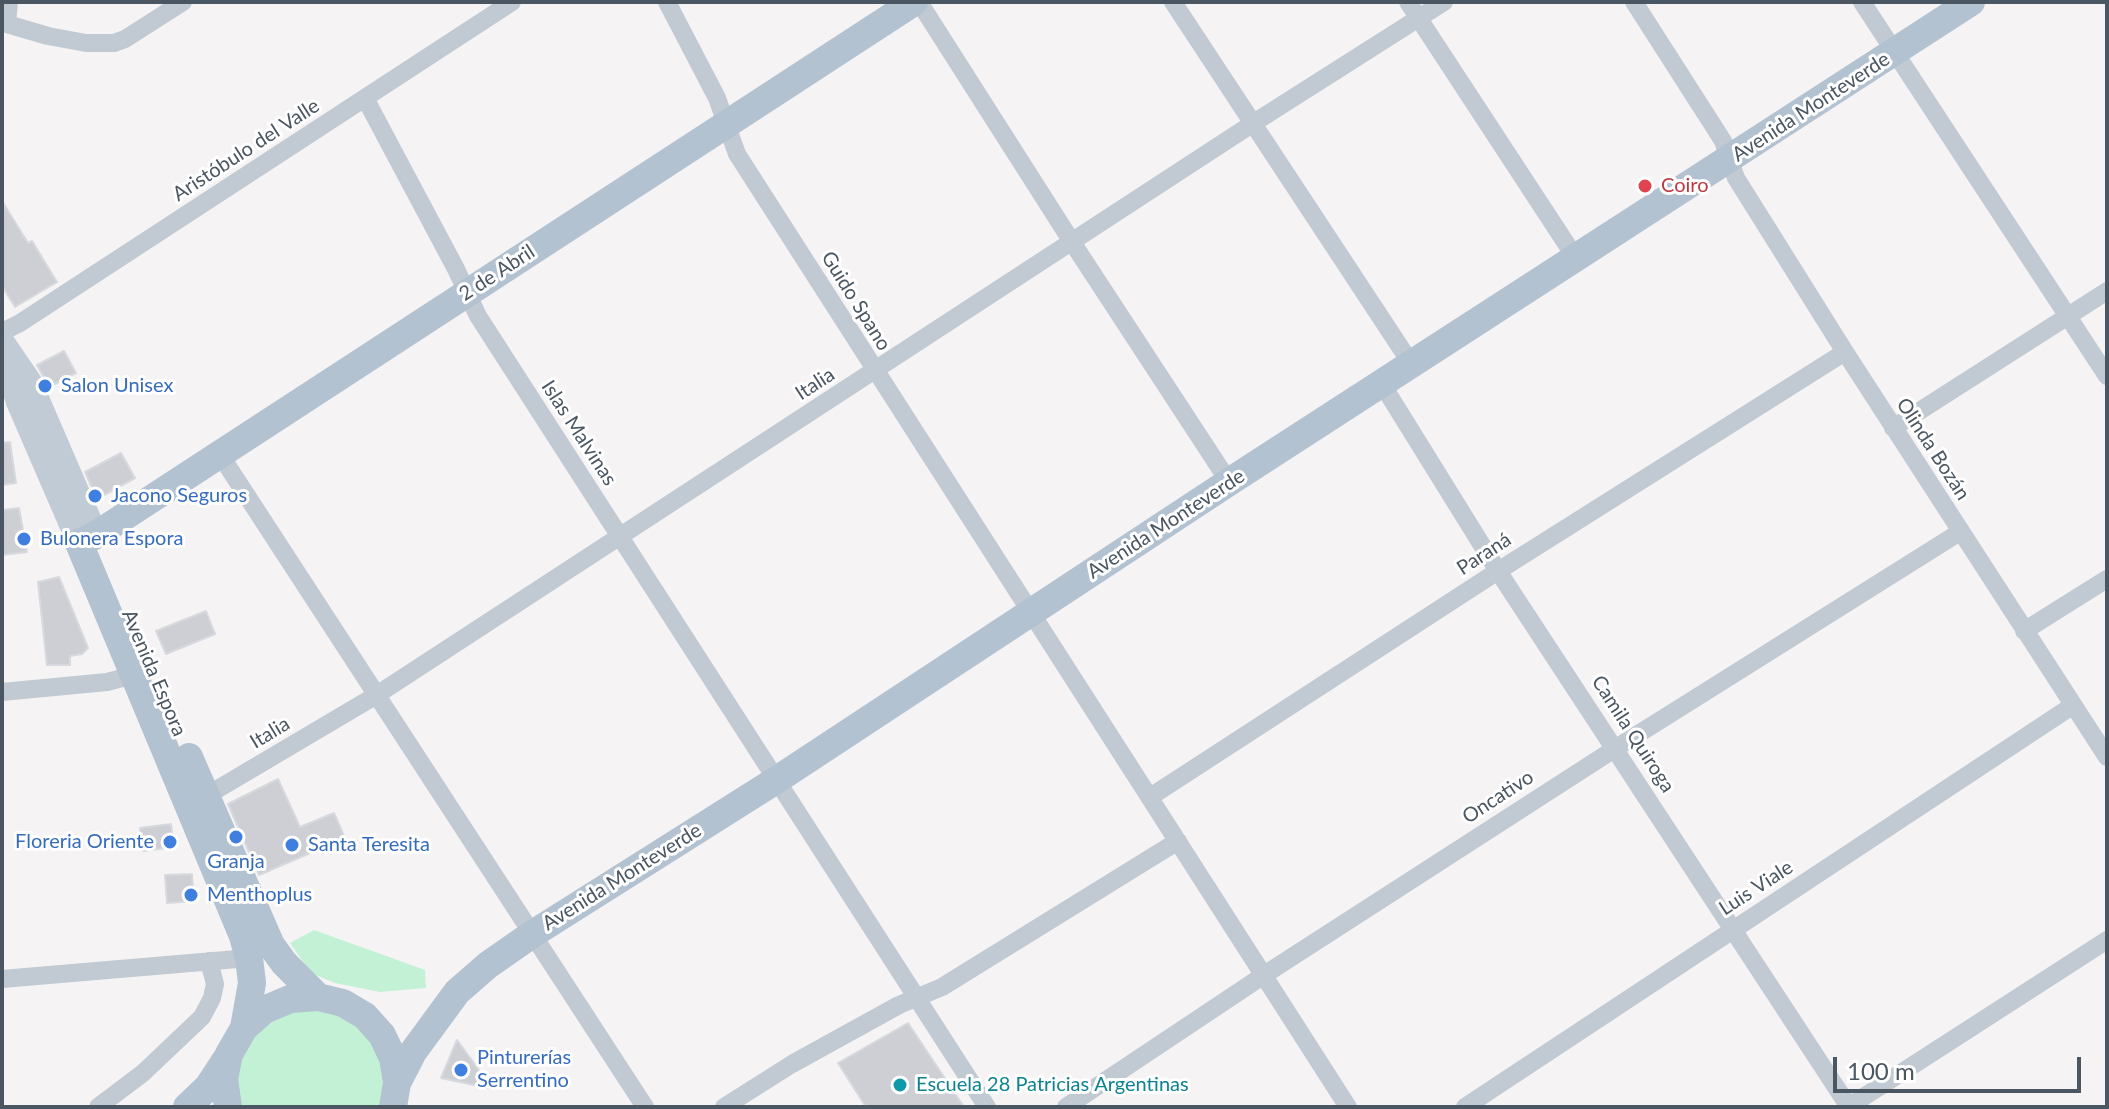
<!DOCTYPE html>
<meta charset="utf-8">
<style>
body{margin:0}
#map{position:relative;width:2109px;height:1109px;overflow:hidden;background:#f5f3f3;font-family:Lato,sans-serif}
canvas{display:block}
.frame{position:absolute;inset:0;border:4px solid #4a5661;pointer-events:none}
.scale{position:absolute;left:1833px;top:1057px;width:248px;height:36px;box-sizing:border-box;border:4px solid #4a5661;border-top:0;padding-left:10px;font-size:24px;line-height:28px;white-space:nowrap;color:#4a5661;-webkit-text-stroke:6px #fff;paint-order:stroke}
</style>
<div id="map">
<canvas width="2109" height="1109"></canvas>
<div class="frame"></div>
<div class="scale">100 m</div>
</div>
<script>
const c = document.querySelector('canvas').getContext('2d');
c.lineJoin = 'round';
function fillPath(path, color) {
  c.fillStyle = color;
  c.fill(path, 'evenodd');
}
function toPath(rows) {
  const path = new Path2D();
  for (const r of rows) {
    path.moveTo(r[0], r[1]);
    for (let i = 2; i < r.length; i += 2) path.lineTo(r[i], r[i + 1]);
  }
  return path;
}
function trace(path, color, width, dash) {
  c.strokeStyle = color;
  c.lineWidth = width;
  c.lineCap = dash ? 'butt' : 'round';
  c.setLineDash(dash || []);
  c.stroke(path);
}
function write(font, color, halo, rows, align = 'center') {
  c.font = font + ' Lato,sans-serif';
  c.lineWidth = 6;
  c.setLineDash([]);
  c.textBaseline = 'middle';
  c.strokeStyle = halo;
  c.fillStyle = color;
  for (const [text, x, y, turn = 0] of rows) {
    c.save();
    c.translate(x, y);
    c.rotate((+turn || 0) * Math.PI / 180);
    c.textAlign = isNaN(turn) ? turn : align;
    if (halo) c.strokeText(text, 0, 0);
    c.fillText(text, 0, 0);
    c.restore();
  }
}
const green = toPath([
 [314,930,425,970,426,988,380,992,335,983,311,973,290,943],
 [286,1007,335,1007,376,1036,386,1107,237,1107,234,1064,245,1039]
]);
const building = toPath([
 [2,201,28,243,32,241,57,282,15,307,2,286,2,201],
 [64,351,76,373,49,387,37,365,64,351],
 [10,442,16,483,2,485,2,443,10,442],
 [121,453,135,478,97,499,85,472,121,453],
 [19,508,27,552,2,555,2,510,19,508],
 [59,577,88,648,82,654,70,656,70,665,47,665,38,582,59,577],
 [206,611,215,634,166,654,156,631,206,611],
 [278,779,300,827,334,813,345,838,259,875,228,804,278,779],
 [171,824,174,847,143,851,140,828,171,824],
 [192,874,194,901,167,903,165,875,192,874],
 [908,1023,964,1107,866,1107,838,1063,908,1023],
 [457,1040,493,1089,441,1078,457,1040]
]);
const street = toPath([
 [667,2,717,98,737,154,1348,1107],
 [919,2,1072,242,1229,482],
 [1173,2,1412,365],
 [1408,2,1575,257],
 [1634,2,1723,141,1736,178,1845,352,2107,757],
 [1862,2,2107,376],
 [7,24,48,36,86,43,114,43,125,39,183,2],
 [7,24,9,2],
 [365,98,456,269,478,316,987,1107],
 [2,332,20,323,512,2],
 [1382,384,1498,571,1849,1107],
 [1893,428,2107,291],
 [219,453,645,1107],
 [2024,631,2107,579],
 [2,692,107,682,134,675],
 [206,796,375,696,1252,124,1444,2],
 [1150,797,1498,571,1845,352],
 [2,979,249,958],
 [98,1107,143,1073,202,1017,212,998,215,984,209,961],
 [724,1107,792,1064,899,1005,942,987,1178,841],
 [1066,1107,1264,975,1616,748,1960,532],
 [1465,1107,2072,706],
 [1848,1107,2107,940]
]);
const secondary = toPath([
 [2,341,30,382,96,535],
 [4,358,18,402,79,543]
]);
const primary = toPath([
 [189,757,271,945,284,963,318,997],
 [244,1028,252,983,249,958,243,936,79,543,96,535,914,2],
 [397,1083,413,1052,457,992,488,965,531,935,778,779,1229,482,1971,2],
 [187,1107,208,1087,227,1058],
 [228,1107,224,1079,229,1054,244,1028,264,1010,290,999,318,997,343,1003,365,1016,382,1035,393,1058,397,1083,393,1107]
]);
const markers = [
 [1645,186,8,"#e0444e"],
 [45,386,8,"#3f7fe0"],
 [95,496,8,"#3f7fe0"],
 [24,539,8,"#3f7fe0"],
 [236,837,8,"#3f7fe0"],
 [170,842,8,"#3f7fe0"],
 [292,845,8,"#3f7fe0"],
 [191,895,8,"#3f7fe0"],
 [461,1070,8,"#3f7fe0"],
 [900,1085,8,"#0f9aa8"]
];
const streetNames = [
 ["Avenida Monteverde",1811,107,-33],
 ["Aristóbulo del Valle",246,150,-33],
 ["2 de Abril",497,273,-33],
 ["Guido Spano",856,301,58],
 ["Italia",815,384,-33],
 ["Islas Malvinas",579,433,57],
 ["Olinda Bozán",1933,449,57],
 ["Avenida Monteverde",1166,524,-33],
 ["Paraná",1484,554,-33],
 ["Avenida Espora",154,673,67],
 ["Italia",270,733,-31],
 ["Camila Quiroga",1633,734,57],
 ["Oncativo",1498,797,-33],
 ["Avenida Monteverde",622,877,-32],
 ["Luis Viale",1756,888,-33]
];
const healthNames = [
 ["Coiro",1661,186]
];
const shopNames = [
 ["Salon Unisex",61,386],
 ["Jacono Seguros",111,496],
 ["Bulonera Espora",40,539],
 ["Floreria Oriente",154,842,"right"],
 ["Santa Teresita",308,845],
 ["Granja",236,862,"center"],
 ["Menthoplus",207,895],
 ["Pinturerías",477,1058],
 ["Serrentino",477,1081]
];
const cultureNames = [
 ["Escuela 28 Patricias Argentinas",916,1085]
];
fillPath(green, '#c3f1d5');
fillPath(building, '#cdcfd5');
trace(building, '#d7d9de', 2);
trace(street, '#c1cad2', 18);
trace(secondary, '#c1cbd6', 24);
trace(primary, '#b3c2d1', 28);
for (const [x, y, r, color] of markers) {
  const dot = new Path2D();
  dot.arc(x, y, r, 0, 2 * Math.PI);
  c.fillStyle = color;
  c.fill(dot);
  trace(dot, '#fff', 3);
}
write('20px', '#4a5661', '#fff', streetNames);
write('20px', '#be3a42', '#fff', healthNames, 'left');
write('20px', '#366cbe', '#fff', shopNames, 'left');
write('20px', '#0d838f', '#fff', cultureNames, 'left');
</script>
